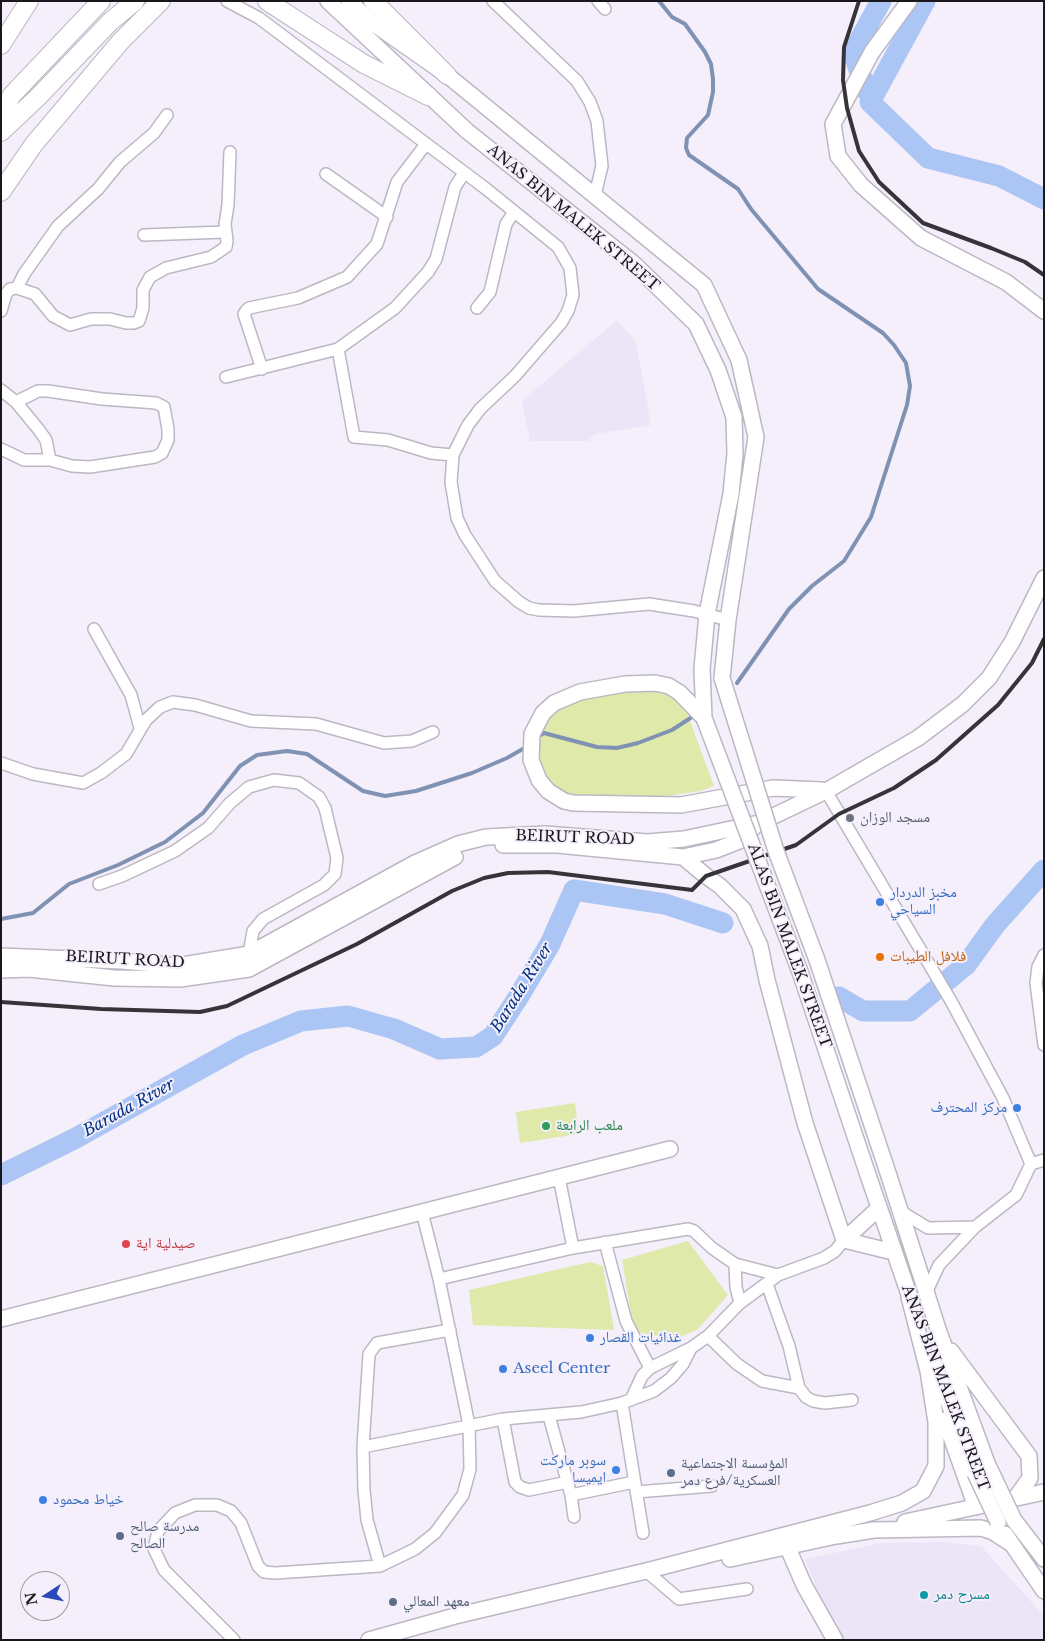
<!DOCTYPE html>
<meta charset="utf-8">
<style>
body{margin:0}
#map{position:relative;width:1045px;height:1641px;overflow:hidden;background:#f4effb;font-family:"Libre Baskerville",serif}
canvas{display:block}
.frame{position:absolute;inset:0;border:2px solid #1a181c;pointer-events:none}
.north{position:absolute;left:20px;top:1571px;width:50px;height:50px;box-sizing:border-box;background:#f4effb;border:1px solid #9d99a2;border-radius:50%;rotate:259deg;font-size:14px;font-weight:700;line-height:20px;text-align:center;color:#1a181c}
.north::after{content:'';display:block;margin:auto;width:18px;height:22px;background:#284ab9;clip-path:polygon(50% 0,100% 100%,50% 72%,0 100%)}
</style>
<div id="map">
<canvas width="1045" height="1641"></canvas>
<div class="frame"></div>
<div class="north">N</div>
</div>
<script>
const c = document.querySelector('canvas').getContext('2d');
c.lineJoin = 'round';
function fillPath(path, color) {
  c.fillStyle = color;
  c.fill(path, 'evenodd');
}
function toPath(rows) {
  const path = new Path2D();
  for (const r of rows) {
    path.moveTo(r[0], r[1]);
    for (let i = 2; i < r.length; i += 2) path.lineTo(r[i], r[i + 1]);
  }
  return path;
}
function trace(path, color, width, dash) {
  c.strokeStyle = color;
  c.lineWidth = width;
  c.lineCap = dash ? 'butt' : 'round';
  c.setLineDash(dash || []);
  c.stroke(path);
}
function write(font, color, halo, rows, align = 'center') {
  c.font = font + ' "Libre Baskerville","Noto Naskh Arabic",serif';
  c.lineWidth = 4;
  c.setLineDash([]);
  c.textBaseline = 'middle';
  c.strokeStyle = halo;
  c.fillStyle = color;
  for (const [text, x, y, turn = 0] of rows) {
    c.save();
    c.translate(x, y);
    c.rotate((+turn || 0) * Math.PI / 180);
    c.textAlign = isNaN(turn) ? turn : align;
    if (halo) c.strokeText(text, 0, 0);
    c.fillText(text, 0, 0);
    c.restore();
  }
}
const built = toPath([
 [617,320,636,342,651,425,595,434,588,441,530,441,522,401],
 [944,1542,981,1546,1044,1616,1044,1640,844,1640,827,1614,805,1559,882,1543]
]);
const green = toPath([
 [926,1,937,1,906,34],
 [639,688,662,692,671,695,686,710,714,786,700,791,661,797,584,797,565,793,549,780,539,761,538,747,544,725,556,710,573,700],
 [575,1103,579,1134,520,1143,516,1112],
 [688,1241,728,1295,698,1329,674,1340,634,1331,622,1260],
 [590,1262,603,1266,614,1330,473,1325,469,1290]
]);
const stream = toPath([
 [659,1,672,17,685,24,705,52,711,64,713,79,713,92,708,115,687,138,686,148,689,155,738,189,751,209,818,289,883,333,894,345,906,363,910,386,907,405,871,517,844,561,812,586,789,609,737,683],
 [537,737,544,733,597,747,617,748,638,743,672,730,692,717],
 [1,919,33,913,69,884,118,865,165,842,203,813,240,766,257,755,287,751,307,754,363,791,385,796,416,791,472,773,507,758,528,746]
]);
const river = toPath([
 [925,1,870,102,928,158,999,176,1044,199],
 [866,90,853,52,881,1],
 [839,997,863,1011,910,1011,966,965,995,925,1044,870],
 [1,1175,74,1139,243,1045,301,1021,348,1016,394,1029,440,1049,476,1047,493,1036,519,996,550,944,574,890,665,904,723,923]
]);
const street = toPath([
 [227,1,259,18,485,188,558,247,570,268,573,295,568,311,561,323,515,376,480,409,468,425,453,455,451,482,457,518,465,535,495,581,519,602,529,608,539,610,574,611,649,604,694,611,728,620],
 [493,1,577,81,590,102,597,121,602,166,595,195],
 [598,1,605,9],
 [326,174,387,217],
 [144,235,224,232],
 [17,288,24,274,58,226,98,189,120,162,154,133,167,115],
 [477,308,490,292,506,224,514,212],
 [1,311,6,294,10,289,17,288,35,294,53,316,70,325,91,319,110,319,126,323,134,323,139,321,143,308,143,290,150,277,166,268,211,257,226,247,227,241,225,224,228,205,230,152],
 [338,349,354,437,388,440,431,453,453,455],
 [262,369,244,314,246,311,249,308,298,298,347,277,377,244,397,182,426,144],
 [226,377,338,349,395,308,428,272,436,259,455,187,464,173],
 [1,390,16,402,39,430,46,440,50,460],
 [1,449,24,460,50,460,72,466,90,467,155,457,162,453,168,440,168,429,164,407,156,403,102,399,48,391,38,391,16,402],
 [94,629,131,695,140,728],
 [1,763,33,774,83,783,101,773,126,754,146,720,160,707,173,702,195,705,251,721,316,724,384,743,412,741,433,732],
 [826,791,951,1001,1003,1098,1031,1164],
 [99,884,122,876,175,851,208,828,230,803,249,787,274,780,299,783,319,797,325,808,337,858,335,874,324,885,263,919,253,931,249,954],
 [1044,955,1038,967,1036,983,1044,1045],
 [559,1177,573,1248],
 [900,1211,928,1228,975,1227],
 [422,1212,439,1279],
 [605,1242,626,1321,650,1368],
 [735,1264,736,1287,740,1303],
 [767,1284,789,1346,799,1388,806,1397,813,1401,825,1403,852,1400],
 [926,1293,939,1265,975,1227,1016,1195,1031,1164,1044,1160],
 [708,1336,737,1364,762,1381,799,1388],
 [631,1400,642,1376,650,1368,691,1348],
 [622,1403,643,1533],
 [549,1416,571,1495,574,1517],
 [503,1419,515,1482,520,1487,529,1490,568,1482],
 [363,1447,503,1419,581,1412,622,1403,654,1391,671,1378,683,1364,691,1348,708,1336,740,1303,778,1275,824,1258,835,1251,844,1240],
 [636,1492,712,1486],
 [571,1495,634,1482],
 [380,1566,367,1520,364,1490,363,1447,369,1354,377,1343,450,1330],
 [646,1571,679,1599,747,1589],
 [234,1640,164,1570,154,1549,158,1531,175,1513,195,1505,217,1505,231,1511,241,1523,258,1566,264,1572,275,1573,380,1566,415,1549,435,1533,463,1495,470,1469,469,1425,439,1279,573,1248,688,1229,694,1231,712,1248,735,1264,778,1275]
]);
const secondary = toPath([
 [328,1,467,131,633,263,696,324,718,370,734,417,735,454,731,494,707,614,702,669,704,718],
 [349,1,370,21,447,75,704,285,739,360,756,437,728,620,722,678],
 [909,1,872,52,833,124,838,156,861,185,921,238,1006,282,1044,311],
 [704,718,680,693,669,686,655,683,625,684,580,692,554,703,543,713,532,734,531,760,539,780,548,791,564,801,573,803,681,805,773,788,822,790],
 [503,845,557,845,683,857,716,850,739,841,756,825],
 [683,857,706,876,720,886,743,909,760,946,767,980,805,1123,844,1240,893,1252],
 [1,956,122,961,177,966,249,954,415,863,458,844,486,837,545,834,647,842,684,839,759,823,826,791,918,738,963,704,989,678,1012,642,1044,578],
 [1,970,29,969,114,978,180,979,249,969,455,857],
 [868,1175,913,1306],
 [889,1176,939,1332,987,1463],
 [844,1240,879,1208],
 [1,1319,670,1149],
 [951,1351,1029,1456,1030,1478,1017,1496],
 [933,1361,975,1473],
 [945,1420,976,1507],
 [1014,1520,1044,1559],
 [905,1522,1044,1492],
 [1005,1534,1044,1591],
 [784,1539,804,1585,835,1640],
 [730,1559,836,1536,874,1530,981,1528,993,1532,1010,1543],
 [369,1640,455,1616,646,1571,870,1513,902,1503,923,1491,936,1466,936,1422,928,1371,909,1297]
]);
const primary = toPath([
 [267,1,364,64,428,96],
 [373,1,447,75],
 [1,45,29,1],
 [1,113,12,95,101,1],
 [1,132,37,98,110,22,135,1],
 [1,192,34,144,121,41,161,1]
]);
const rail = toPath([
 [859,1,844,47,843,80,847,108,859,151,879,182,923,223,991,248,1025,262,1044,275],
 [1,1002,101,1009,200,1012,227,1006,357,944,452,891,484,878,508,873,548,872,692,890,706,876,796,845,839,814,894,788,936,760,998,705,1032,663,1044,639]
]);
const secondaryBridge = toPath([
 [722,678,776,851,817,960,889,1176],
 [704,718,800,972,868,1175],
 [987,1463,1014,1520],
 [975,1473,998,1522]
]);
const markers = [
 [850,818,5,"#6b7280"],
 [880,902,5,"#3f7fe0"],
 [880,957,5,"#e8710a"],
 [1017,1108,5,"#3f7fe0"],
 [546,1126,5,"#2e9e5b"],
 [126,1244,5,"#e0444e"],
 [590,1338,5,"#3f7fe0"],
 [503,1369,5,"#3f7fe0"],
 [616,1470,5,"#3f7fe0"],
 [671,1473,5,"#5c6f8a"],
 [43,1500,5,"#3f7fe0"],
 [120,1536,5,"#5c6f8a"],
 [924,1595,5,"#0f9aa8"],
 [393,1602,5,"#5c6f8a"]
];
const streetNames = [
 ["ANAS BIN MALEK STREET",573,218,40],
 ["BEIRUT ROAD",575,838,2],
 ["ALAS BIN MALEK STREET",789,946,70],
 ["BEIRUT ROAD",125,960,3],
 ["ANAS BIN MALEK STREET",945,1388,69]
];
const worshipNames = [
 ["مسجد الوزان",860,818]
];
const shopNames = [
 ["مخبز الدردار",890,893],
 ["السياحي",890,910],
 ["مركز المحترف",1007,1108,"right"],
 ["غذائيات القصار",600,1338],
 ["Aseel Center",513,1369],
 ["سوبر ماركت",606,1461,"right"],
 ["ايميسا",606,1478,"right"],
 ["خياط محمود",53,1500]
];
const foodNames = [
 ["فلافل الطيبات",890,957]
];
const leisureNames = [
 ["ملعب الرابعة",556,1126]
];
const healthNames = [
 ["صيدلية اية",136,1244]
];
const serviceNames = [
 ["المؤسسة الاجتماعية",681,1464],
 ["العسكرية/فرع دمر",681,1481],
 ["مدرسة صالح",130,1527],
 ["الصالح",130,1544],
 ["معهد المعالي",403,1602]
];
const cultureNames = [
 ["مسرح دمر",934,1595]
];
const waterNames = [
 ["Barada River",522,988,-58],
 ["Barada River",129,1108,-29]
];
fillPath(built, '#ece4f7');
fillPath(green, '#dee9aa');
trace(stream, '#8092b3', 4);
trace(river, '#abc6f4', 21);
trace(street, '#bcb7c3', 14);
trace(secondary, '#bcb7c3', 18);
trace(primary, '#bcb7c3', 20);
trace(street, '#fff', 11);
trace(secondary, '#fff', 15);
trace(primary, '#fff', 18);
trace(rail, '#373439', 4);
trace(secondaryBridge, '#bcb7c3', 18, []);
trace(secondaryBridge, '#fff', 15);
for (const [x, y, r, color] of markers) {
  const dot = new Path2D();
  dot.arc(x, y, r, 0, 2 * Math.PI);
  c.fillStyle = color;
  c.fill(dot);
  trace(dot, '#f4effb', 2);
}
write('15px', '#1a181c', '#f4effb', streetNames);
write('15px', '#5b616d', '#f4effb', worshipNames, 'left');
write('15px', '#366cbe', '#f4effb', shopNames, 'left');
write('15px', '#c56008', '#f4effb', foodNames, 'left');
write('15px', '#27864d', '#f4effb', leisureNames, 'left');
write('15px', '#be3a42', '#f4effb', healthNames, 'left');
write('15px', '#4e5e75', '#f4effb', serviceNames, 'left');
write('15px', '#0d838f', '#f4effb', cultureNames, 'left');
write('italic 16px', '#023386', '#f4effb', waterNames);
</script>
